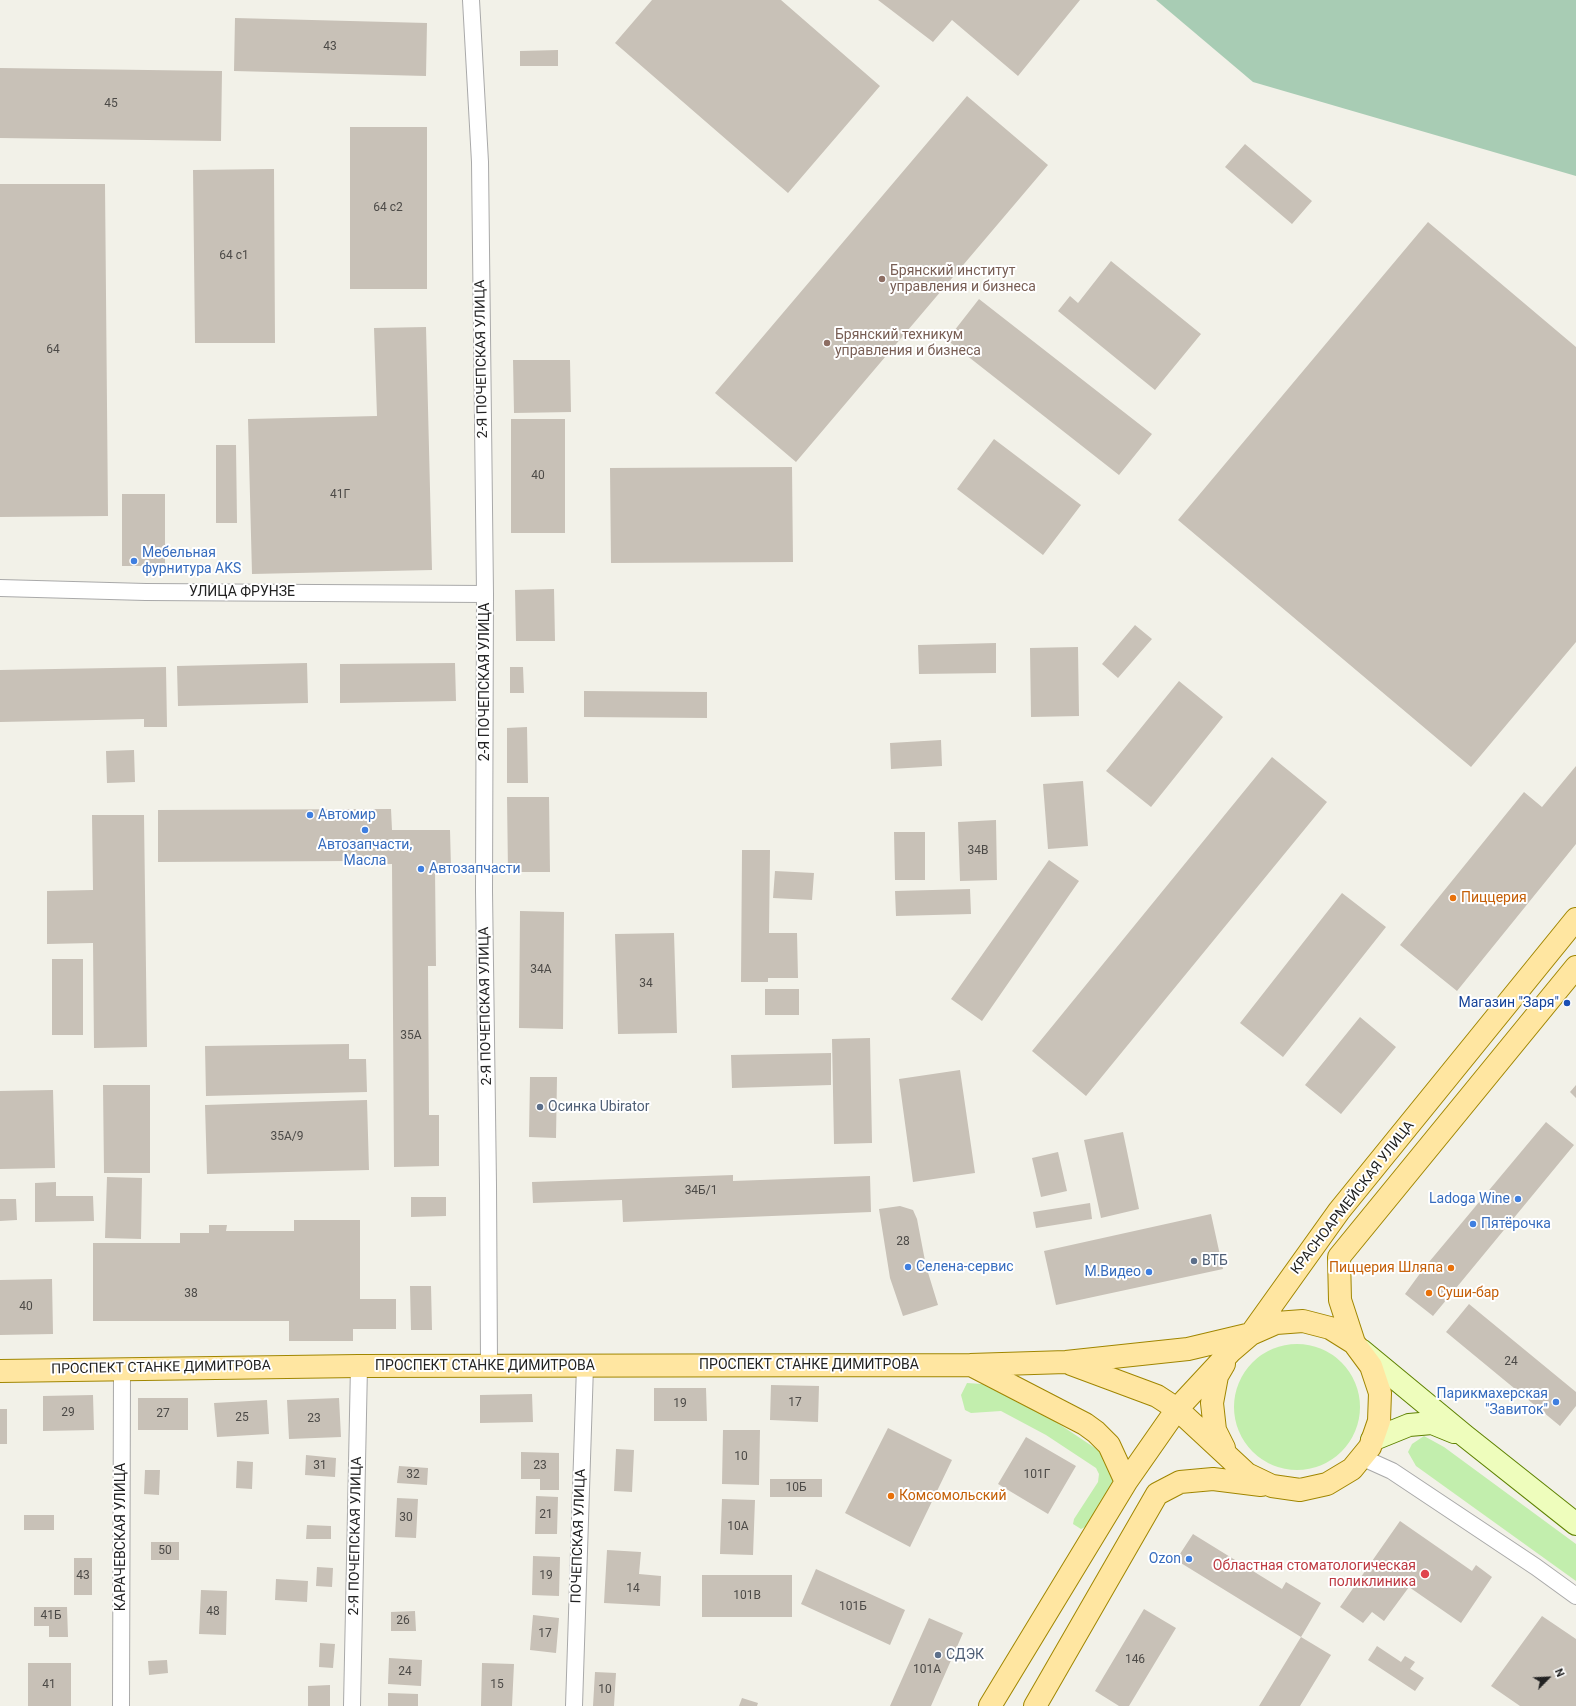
<!DOCTYPE html>
<meta charset="utf-8">
<style>
body{margin:0}
#map{position:relative;width:1576px;height:1706px;overflow:hidden;background:#f2f1e8;font-family:Roboto,sans-serif}
canvas{display:block}
.north{position:absolute;left:1528px;top:1658px;width:40px;height:40px;-webkit-text-stroke:3px #fff;paint-order:stroke;rotate:66deg;font-size:11px;font-weight:700;line-height:16px;text-align:center;color:#222}
.north::after{content:'';display:block;margin:auto;width:14px;height:18px;background:#222;clip-path:polygon(50% 0,100% 100%,50% 72%,0 100%)}
</style>
<div id="map">
<canvas width="1576" height="1706"></canvas>
<div class="north">N</div>
</div>
<script>
const c = document.querySelector('canvas').getContext('2d');
c.lineJoin = 'round';
function fillPath(path, color) {
  c.fillStyle = color;
  c.fill(path, 'evenodd');
}
function toPath(rows) {
  const path = new Path2D();
  for (const r of rows) {
    if (r.length === 3) {
      path.moveTo(r[0] + r[2], r[1]);
      path.arc(r[0], r[1], r[2], 0, 2 * Math.PI);
      continue;
    }
    path.moveTo(r[0], r[1]);
    for (let i = 2; i < r.length; i += 2) path.lineTo(r[i], r[i + 1]);
  }
  return path;
}
function trace(path, color, width, dash) {
  c.strokeStyle = color;
  c.lineWidth = width;
  c.lineCap = dash ? 'butt' : 'round';
  c.setLineDash(dash || []);
  c.stroke(path);
}
function write(font, color, halo, rows, align = 'center') {
  c.font = font + ' Roboto,sans-serif';
  c.lineWidth = 4;
  c.setLineDash([]);
  c.textBaseline = 'middle';
  c.strokeStyle = halo;
  c.fillStyle = color;
  for (const [text, x, y, turn = 0] of rows) {
    c.save();
    c.translate(x, y);
    c.rotate((+turn || 0) * Math.PI / 180);
    c.textAlign = isNaN(turn) ? turn : align;
    if (halo) c.strokeText(text, 0, 0);
    c.fillText(text, 0, 0);
    c.restore();
  }
}
const grass = toPath([
 [1297,1407,63],
 [967,1383,982,1384,1002,1390,1026,1402,1107,1456,1115,1472,1113,1490,1091,1524,1081,1529,1073,1524,1074,1519,1098,1482,1099,1474,1096,1468,1046,1435,1001,1411,971,1413,965,1410,961,1395],
 [1424,1436,1444,1447,1576,1544,1576,1581,1416,1466,1408,1452,1412,1444]
]);
const cemetery = toPath([
 [1156,0,1576,0,1576,176,1253,82]
]);
const building = toPath([
 [652,0,781,0,880,86,788,193,615,43],
 [878,0,1080,0,1018,76,952,20,933,42],
 [235,18,427,23,426,76,234,71],
 [558,50,558,66,520,66,520,51],
 [0,68,222,71,221,141,0,138],
 [967,96,1048,165,796,462,715,393],
 [350,127,427,127,427,289,350,289],
 [1245,144,1312,201,1292,224,1225,167],
 [274,169,275,343,195,343,193,170],
 [0,184,105,184,108,516,0,517],
 [1428,222,1576,347,1576,642,1471,767,1178,520],
 [1111,261,1201,334,1155,390,1058,311,1070,296,1078,303],
 [979,299,1152,434,1119,475,947,340],
 [426,327,432,570,252,574,248,419,377,416,374,328],
 [513,360,570,360,571,412,514,413],
 [511,419,565,419,565,533,511,533],
 [994,439,1081,505,1043,555,957,489],
 [216,445,236,445,237,523,216,523],
 [792,467,793,562,611,563,610,468],
 [122,494,165,494,165,566,122,566],
 [554,589,555,641,516,641,515,590],
 [1135,625,1152,639,1118,678,1102,664],
 [996,643,996,673,919,674,918,645],
 [1078,647,1079,716,1031,717,1030,648],
 [307,663,308,703,178,706,177,666],
 [455,663,456,701,340,703,340,664],
 [166,667,167,727,144,727,144,719,0,722,0,670],
 [510,667,523,667,524,693,510,693],
 [1179,681,1223,717,1151,807,1106,771],
 [584,691,707,692,707,718,584,717],
 [527,727,528,783,507,783,507,728],
 [941,740,942,766,891,769,890,743],
 [134,750,135,782,107,783,106,751],
 [1272,757,1327,802,1086,1096,1032,1051],
 [1576,766,1576,844,1457,991,1400,945,1524,792,1542,807],
 [1083,781,1088,846,1048,849,1043,784],
 [507,797,549,797,550,872,508,872],
 [391,809,392,830,450,830,451,869,435,869,436,966,428,966,429,1115,439,1115,439,1166,394,1167,392,864,353,865,353,861,158,862,158,810],
 [92,815,144,815,147,1047,94,1048,93,943,47,944,47,891,93,890],
 [996,820,997,880,960,881,958,822],
 [894,832,925,832,925,880,895,880],
 [742,850,770,850,769,933,797,933,798,978,768,978,768,982,741,982],
 [1049,860,1079,881,982,1021,951,999],
 [775,871,814,873,812,900,773,898],
 [970,889,971,914,896,916,895,891],
 [1342,893,1386,927,1283,1057,1240,1023],
 [520,911,564,912,563,1029,519,1028],
 [674,933,677,1033,618,1034,615,934],
 [52,959,83,959,83,1035,52,1035],
 [765,989,799,989,799,1015,765,1015],
 [1360,1017,1396,1047,1341,1114,1305,1085],
 [870,1038,872,1143,834,1144,832,1039],
 [349,1044,349,1059,366,1059,367,1092,206,1096,205,1046],
 [831,1053,831,1085,732,1088,731,1055],
 [960,1070,975,1173,913,1182,899,1079],
 [530,1077,557,1077,556,1138,529,1137],
 [103,1085,150,1085,150,1173,104,1173],
 [1576,1085,1576,1098,1570,1092],
 [53,1090,55,1168,0,1169,0,1091],
 [367,1100,369,1170,207,1174,205,1105],
 [1546,1122,1574,1145,1433,1316,1405,1294,1424,1268],
 [1123,1132,1139,1209,1101,1218,1084,1140],
 [1058,1152,1067,1191,1041,1197,1032,1158],
 [733,1175,733,1181,870,1176,871,1212,623,1222,622,1200,533,1203,532,1182],
 [107,1177,142,1178,141,1239,105,1238],
 [56,1182,56,1196,93,1196,94,1221,35,1222,35,1183],
 [411,1197,446,1197,446,1216,411,1217],
 [0,1199,16,1199,17,1220,0,1221],
 [1090,1203,1092,1219,1036,1228,1033,1212],
 [900,1206,913,1210,917,1219,926,1266,938,1305,903,1316,890,1278,879,1209],
 [1211,1214,1223,1269,1056,1305,1044,1251],
 [294,1220,360,1220,360,1299,396,1299,396,1329,353,1329,353,1341,289,1341,289,1321,93,1321,93,1243,180,1243,180,1233,209,1233,209,1225,227,1225,226,1231,294,1231],
 [52,1279,53,1334,0,1335,0,1280],
 [410,1286,431,1286,432,1330,411,1330],
 [1469,1304,1576,1392,1576,1406,1560,1426,1446,1332],
 [771,1385,819,1386,818,1422,770,1420],
 [654,1388,706,1388,707,1421,654,1421],
 [532,1394,533,1422,480,1423,480,1395],
 [93,1395,94,1430,43,1431,43,1396],
 [138,1398,188,1398,188,1430,138,1430],
 [339,1398,341,1437,289,1439,287,1400],
 [267,1400,269,1434,217,1437,214,1403],
 [0,1409,7,1409,7,1444,0,1444],
 [888,1428,952,1460,910,1547,845,1513],
 [723,1430,760,1430,759,1485,722,1484],
 [1026,1437,1076,1466,1048,1514,998,1484],
 [616,1449,634,1450,632,1492,614,1491],
 [521,1452,559,1453,559,1490,540,1490,540,1479,521,1479],
 [306,1455,336,1458,335,1477,305,1475],
 [237,1461,253,1462,252,1489,236,1488],
 [399,1466,428,1468,427,1485,397,1483],
 [145,1470,160,1470,159,1495,144,1494],
 [770,1479,822,1479,822,1497,770,1497],
 [536,1496,558,1497,557,1534,535,1534],
 [397,1498,418,1499,416,1538,395,1537],
 [722,1499,755,1500,753,1555,720,1554],
 [24,1515,54,1515,54,1530,24,1530],
 [1400,1521,1472,1571,1476,1565,1492,1577,1461,1623,1409,1587,1384,1621,1372,1612,1363,1623,1340,1607],
 [307,1525,331,1526,331,1539,306,1539],
 [1193,1534,1282,1589,1286,1582,1321,1603,1301,1637,1331,1655,1300,1706,1259,1706,1301,1637,1176,1560],
 [151,1542,179,1542,179,1560,151,1560],
 [607,1550,641,1552,639,1574,661,1576,660,1606,604,1603],
 [533,1556,560,1557,559,1596,532,1595],
 [74,1558,92,1558,92,1595,74,1595],
 [317,1567,333,1568,332,1587,316,1586],
 [816,1569,905,1610,890,1645,801,1604],
 [702,1575,792,1575,792,1617,702,1617],
 [276,1579,308,1581,307,1602,275,1600],
 [201,1590,227,1591,226,1635,199,1634],
 [34,1607,67,1607,68,1637,49,1637,49,1626,34,1626],
 [1144,1609,1176,1628,1129,1706,1119,1706,1095,1691],
 [415,1611,416,1631,391,1631,391,1612],
 [533,1615,559,1618,556,1653,530,1650],
 [1542,1616,1576,1639,1576,1706,1520,1706,1491,1686],
 [929,1618,963,1633,931,1706,890,1706],
 [320,1643,335,1644,333,1668,319,1667],
 [1377,1646,1401,1662,1405,1656,1415,1662,1410,1669,1424,1678,1415,1691,1368,1660],
 [389,1658,422,1660,421,1686,388,1684],
 [167,1660,168,1673,149,1675,148,1661],
 [28,1663,71,1663,71,1706,28,1706],
 [482,1663,514,1664,512,1706,481,1706],
 [595,1672,616,1673,614,1706,593,1706],
 [330,1685,330,1706,308,1706,308,1686],
 [388,1693,418,1694,418,1706,388,1706],
 [742,1698,758,1703,757,1706,739,1706]
]);
const minor = toPath([
 [471,0,480,162,485,594,484,891,488,1185,489,1365],
 [0,588,146,592,485,594],
 [1361,1457,1392,1471,1536,1567,1576,1596],
 [121,1706,122,1369],
 [352,1706,359,1366],
 [574,1706,585,1366]
]);
const secondary = toPath([
 [1361,1350,1465,1436,1576,1524],
 [1372,1440,1409,1425,1432,1423,1454,1432]
]);
const primary = toPath([
 [1354,1343,1340,1300,1339,1257,1576,967],
 [1224,1364,1217,1376,1212,1403,1215,1430,1224,1448],
 [973,1366,1085,1424,1096,1432,1109,1445,1126,1482],
 [0,1371,359,1366,970,1365,1066,1362,1188,1349,1251,1334,1339,1211,1576,919],
 [990,1706,1126,1482,1177,1409,1230,1352,1251,1334,1276,1323,1303,1321,1330,1328,1354,1343,1371,1366,1380,1393,1379,1421,1370,1447,1352,1469,1327,1484,1300,1490,1272,1486,1247,1474,1177,1409,1157,1396,1071,1364],
 [1035,1706,1157,1494,1180,1482,1213,1479,1261,1485]
]);
const markers = [
 [882,279,4,"#8d6e63"],
 [827,343,4,"#8d6e63"],
 [134,561,4,"#3f7fe0"],
 [310,815,4,"#3f7fe0"],
 [365,830,4,"#3f7fe0"],
 [421,869,4,"#3f7fe0"],
 [1453,898,4,"#e8710a"],
 [1567,1003,4,"#1a4fb4"],
 [540,1107,4,"#5c6f8a"],
 [1518,1199,4,"#3f7fe0"],
 [1473,1224,4,"#3f7fe0"],
 [1194,1261,4,"#5c6f8a"],
 [908,1267,4,"#3f7fe0"],
 [1451,1268,4,"#e8710a"],
 [1149,1272,4,"#3f7fe0"],
 [1429,1293,4,"#e8710a"],
 [1556,1402,4,"#3f7fe0"],
 [891,1496,4,"#e8710a"],
 [1189,1559,4,"#3f7fe0"],
 [1425,1574,5,"#e0444e"],
 [938,1655,4,"#5c6f8a"]
];
const numberNames = [
 ["43",330,47],
 ["45",111,104],
 ["64 с2",388,208],
 ["64 с1",234,256],
 ["64",53,350],
 ["40",538,476],
 ["41Г",340,495],
 ["34В",978,851],
 ["34А",541,970],
 ["34",646,984],
 ["35А",411,1036],
 ["35А/9",287,1137],
 ["34Б/1",701,1191],
 ["28",903,1242],
 ["38",191,1294],
 ["40",26,1307],
 ["24",1511,1362],
 ["17",795,1403],
 ["19",680,1404],
 ["29",68,1413],
 ["27",163,1414],
 ["25",242,1418],
 ["23",314,1419],
 ["10",741,1457],
 ["31",320,1466],
 ["23",540,1466],
 ["32",413,1475],
 ["101Г",1037,1475],
 ["10Б",796,1488],
 ["21",546,1515],
 ["30",406,1518],
 ["10А",738,1527],
 ["50",165,1551],
 ["43",83,1576],
 ["19",546,1576],
 ["14",633,1589],
 ["101В",747,1596],
 ["101Б",853,1607],
 ["48",213,1612],
 ["41Б",51,1616],
 ["26",403,1621],
 ["17",545,1634],
 ["146",1135,1660],
 ["101А",927,1670],
 ["24",405,1672],
 ["41",49,1685],
 ["15",497,1685],
 ["10",605,1690]
];
const educationNames = [
 ["Брянский институт",890,271],
 ["управления и бизнеса",890,287],
 ["Брянский техникум",835,335],
 ["управления и бизнеса",835,351]
];
const streetNames = [
 ["2-Я ПОЧЕПСКАЯ УЛИЦА",482,359,-91],
 ["УЛИЦА ФРУНЗЕ",242,592],
 ["2-Я ПОЧЕПСКАЯ УЛИЦА",485,682,-90],
 ["2-Я ПОЧЕПСКАЯ УЛИЦА",486,1006,-91],
 ["КРАСНОАРМЕЙСКАЯ УЛИЦА",1353,1198,-52],
 ["ПРОСПЕКТ СТАНКЕ ДИМИТРОВА",809,1365],
 ["ПРОСПЕКТ СТАНКЕ ДИМИТРОВА",485,1366],
 ["ПРОСПЕКТ СТАНКЕ ДИМИТРОВА",161,1368,-1],
 ["2-Я ПОЧЕПСКАЯ УЛИЦА",356,1536,-89],
 ["ПОЧЕПСКАЯ УЛИЦА",579,1536,-88],
 ["КАРАЧЕВСКАЯ УЛИЦА",121,1537,-90]
];
const shopNames = [
 ["Мебельная",142,553],
 ["фурнитура AKS",142,569],
 ["Автомир",318,815],
 ["Автозапчасти,",365,845,"center"],
 ["Масла",365,861,"center"],
 ["Автозапчасти",429,869],
 ["Ladoga Wine",1510,1199,"right"],
 ["Пятёрочка",1481,1224],
 ["Селена-сервис",916,1267],
 ["М.Видео",1141,1272,"right"],
 ["Парикмахерская",1548,1394,"right"],
 ["\"Завиток\"",1548,1410,"right"],
 ["Ozon",1181,1559,"right"]
];
const foodNames = [
 ["Пиццерия",1461,898],
 ["Пиццерия Шляпа",1443,1268,"right"],
 ["Суши-бар",1437,1293],
 ["Комсомольский",899,1496]
];
const transitNames = [
 ["Магазин \"Заря\"",1559,1003]
];
const serviceNames = [
 ["Осинка Ubirator",548,1107],
 ["ВТБ",1202,1261],
 ["СДЭК",946,1655]
];
const healthNames = [
 ["Областная стоматологическая",1416,1566],
 ["поликлиника",1416,1582]
];
fillPath(grass, '#c2eead');
fillPath(cemetery, '#a8ccb4');
fillPath(building, '#c8c1b7');
trace(minor, '#a9a9a9', 18);
trace(secondary, '#5e8200', 24);
trace(primary, '#a08600', 24);
trace(minor, '#fff', 16);
trace(secondary, '#eefdbc', 22);
trace(primary, '#ffe6a1', 22);
for (const [x, y, r, color] of markers) {
  const dot = new Path2D();
  dot.arc(x, y, r, 0, 2 * Math.PI);
  c.fillStyle = color;
  c.fill(dot);
  trace(dot, '#fff', 1.5);
}
write('12px', '#4c4a47', null, numberNames);
write('14px', '#785e54', '#fff', educationNames, 'left');
write('14px', '#222', '#fff', streetNames);
write('14px', '#366cbe', '#fff', shopNames, 'left');
write('14px', '#c56008', '#fff', foodNames, 'left');
write('14px', '#164399', '#fff', transitNames, 'right');
write('14px', '#4e5e75', '#fff', serviceNames, 'left');
write('14px', '#be3a42', '#fff', healthNames, 'right');
</script>
